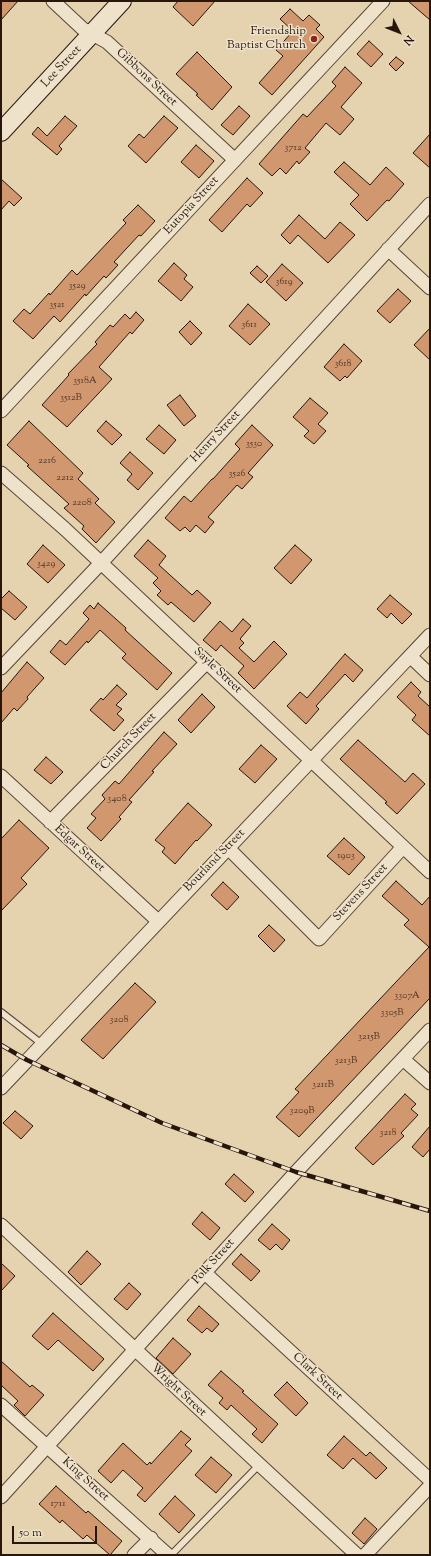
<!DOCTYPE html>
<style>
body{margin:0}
#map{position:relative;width:431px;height:1556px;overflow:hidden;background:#e5d2af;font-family:"Sorts Mill Goudy",serif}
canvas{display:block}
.frame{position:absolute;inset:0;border:2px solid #28160c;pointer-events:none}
.north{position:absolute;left:379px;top:12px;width:40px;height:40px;-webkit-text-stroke:3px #eee2cb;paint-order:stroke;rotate:132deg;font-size:11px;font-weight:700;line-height:16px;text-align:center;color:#28160c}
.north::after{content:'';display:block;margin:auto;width:14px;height:18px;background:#28160c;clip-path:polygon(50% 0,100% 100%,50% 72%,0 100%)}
.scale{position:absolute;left:12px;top:1526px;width:85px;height:18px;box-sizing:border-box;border:2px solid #28160c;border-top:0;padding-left:5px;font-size:12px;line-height:14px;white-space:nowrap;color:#28160c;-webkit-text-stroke:3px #eee2cb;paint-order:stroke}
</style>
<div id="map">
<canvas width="431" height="1556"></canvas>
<div class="frame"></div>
<div class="north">N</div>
<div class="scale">50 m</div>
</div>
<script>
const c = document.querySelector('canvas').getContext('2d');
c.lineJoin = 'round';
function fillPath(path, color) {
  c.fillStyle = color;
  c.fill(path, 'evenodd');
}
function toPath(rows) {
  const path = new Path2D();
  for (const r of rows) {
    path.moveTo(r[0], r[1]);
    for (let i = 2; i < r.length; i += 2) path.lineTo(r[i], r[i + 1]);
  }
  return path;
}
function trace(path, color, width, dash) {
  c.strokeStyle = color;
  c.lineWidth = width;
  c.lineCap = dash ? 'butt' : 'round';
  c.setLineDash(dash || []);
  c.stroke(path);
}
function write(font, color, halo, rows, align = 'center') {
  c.font = font + ' "Sorts Mill Goudy",serif';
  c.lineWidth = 3;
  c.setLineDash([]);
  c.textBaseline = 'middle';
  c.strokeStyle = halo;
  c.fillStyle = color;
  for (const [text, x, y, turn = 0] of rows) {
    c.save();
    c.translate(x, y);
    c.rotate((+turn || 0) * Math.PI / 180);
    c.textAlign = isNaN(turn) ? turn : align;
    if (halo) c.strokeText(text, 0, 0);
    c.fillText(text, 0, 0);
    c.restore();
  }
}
const building = toPath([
 [1,1,18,1,1,20,1,1],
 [178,1,215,1,193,26,173,7,178,1],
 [408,1,430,1,430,20,408,1],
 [290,9,303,21,309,15,320,25,316,29,324,37,272,95,259,83,283,56,276,50,293,31,280,19,290,9],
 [369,41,383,54,371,67,357,54,369,41],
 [197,52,232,87,212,110,196,95,198,94,176,74,197,52],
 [396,57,404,63,396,71,389,64,396,57],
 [345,67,362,83,341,107,354,119,340,135,326,123,305,148,310,152,299,164,297,161,286,174,280,168,272,176,259,164,303,114,307,117,336,86,332,82,345,67],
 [239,106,250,116,233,135,221,125,239,106],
 [65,116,77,126,59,146,62,149,57,155,32,134,38,127,47,136,65,116],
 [164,116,178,128,146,163,128,146,139,134,144,138,164,116],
 [430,134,430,168,413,153,430,134],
 [196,145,214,161,199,178,181,162,196,145],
 [344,162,370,185,386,167,404,184,389,201,387,200,367,221,350,204,359,195,334,172,344,162],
 [247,178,263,193,250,207,247,204,222,232,209,220,247,178],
 [1,179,22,198,14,206,9,201,1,210,1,179],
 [138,205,155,221,141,236,139,235,114,262,118,265,106,278,104,276,86,296,85,294,60,322,54,316,33,339,13,321,24,309,30,314,49,293,50,295,72,270,77,275,126,223,123,220,138,205],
 [299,215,325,239,340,222,355,235,328,263,298,235,290,244,281,235,299,215],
 [174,263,187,275,184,279,193,287,181,301,158,281,174,263],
 [282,264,303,283,286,301,266,282,282,264],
 [257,266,268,276,261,283,250,273,257,266],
 [398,289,411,301,390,323,377,311,398,289],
 [248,304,270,324,250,345,229,326,248,304],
 [136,312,144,320,132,334,130,332,99,367,112,379,67,427,42,405,69,375,68,374,97,344,95,342,110,325,113,327,125,314,130,319,136,312],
 [190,321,202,333,191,345,179,332,190,321],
 [430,328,430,360,414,345,430,328],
 [344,344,362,361,347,378,345,376,340,381,324,367,344,344],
 [180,395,196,416,184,426,167,405,180,395],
 [310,398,328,413,318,424,326,431,314,444,304,436,309,431,293,417,310,398],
 [29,421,83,473,78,479,99,499,95,503,115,522,96,543,82,529,84,526,64,508,69,504,27,466,29,465,7,445,29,421],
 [106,421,122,435,112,445,97,431,106,421],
 [159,425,176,440,164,454,146,439,159,425],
 [252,425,273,445,248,473,253,477,242,489,237,485,208,517,214,522,205,533,196,525,190,532,185,527,180,531,165,518,184,496,191,502,212,479,213,479,240,449,235,444,252,425],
 [130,452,153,473,138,490,127,480,132,474,120,463,130,452],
 [148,540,166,556,159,565,192,595,197,590,211,603,194,622,171,602,168,605,157,595,161,591,153,583,158,578,134,556,148,540],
 [43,545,65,565,48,583,27,564,43,545],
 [295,545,312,560,291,584,274,568,295,545],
 [9,591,27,607,15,620,1,608,1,599,9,591],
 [390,595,412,614,402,624,391,613,387,618,377,609,390,595],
 [98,603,126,628,125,630,172,673,157,690,122,658,126,654,100,630,88,643,87,641,65,665,50,652,60,640,66,645,89,619,83,613,90,605,94,609,98,603],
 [243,619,251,626,240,639,244,643,239,648,254,662,274,641,287,654,254,689,238,673,244,666,221,645,216,651,203,640,220,621,232,632,243,619],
 [345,654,363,670,353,682,345,674,316,706,319,709,306,724,287,706,300,692,307,698,345,654],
 [27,662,44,678,27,697,28,699,17,711,14,708,1,723,1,693,27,662],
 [411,682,421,692,418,696,430,707,430,736,412,720,416,715,397,697,411,682],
 [117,685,127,694,116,705,122,709,117,714,124,720,114,731,90,710,101,698,103,700,117,685],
 [202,694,215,707,191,733,178,720,202,694],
 [164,732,177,744,152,771,154,772,129,800,132,802,119,817,121,819,101,841,87,828,96,818,91,814,105,799,102,795,115,781,119,784,164,732],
 [358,740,405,782,413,773,425,784,397,814,385,803,387,802,340,759,358,740],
 [261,745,277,759,255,783,239,769,261,745],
 [46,757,63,772,51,784,34,770,46,757],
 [188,803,212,825,197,841,196,840,175,864,162,852,165,848,155,840,188,803],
 [19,820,49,848,21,878,27,884,1,911,1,839,19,820],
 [344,838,365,857,349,875,327,856,344,838],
 [396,881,422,905,430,896,430,998,299,1137,276,1117,299,1092,295,1089,429,947,404,925,409,920,382,896,396,881],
 [223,882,239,897,227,910,211,895,223,882],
 [269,925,285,940,274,952,258,936,269,925],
 [135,983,156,1002,103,1059,81,1040,135,983],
 [405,1094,416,1104,411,1109,418,1115,401,1133,404,1136,373,1165,355,1148,405,1094],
 [15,1111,33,1126,21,1139,3,1123,15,1111],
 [430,1126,430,1149,423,1157,412,1147,430,1126],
 [234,1174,254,1192,245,1202,225,1184,234,1174],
 [202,1212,220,1228,210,1240,192,1224,202,1212],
 [272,1224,290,1240,282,1250,276,1244,270,1250,258,1240,272,1224],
 [87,1251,101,1264,81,1285,68,1272,87,1251],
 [241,1254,260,1271,251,1281,232,1264,241,1254],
 [1,1263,15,1276,1,1291,1,1263],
 [129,1283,141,1294,127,1310,114,1299,129,1283],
 [199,1306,219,1324,212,1332,207,1328,202,1333,187,1320,199,1306],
 [53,1313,104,1359,93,1371,58,1340,48,1350,32,1336,53,1313],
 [173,1338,191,1354,173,1374,156,1358,173,1338],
 [1,1361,30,1387,32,1385,44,1395,25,1416,14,1405,18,1401,1,1385,1,1361],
 [221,1371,244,1391,242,1392,278,1424,262,1443,252,1434,257,1429,231,1405,227,1410,219,1403,223,1398,208,1385,221,1371],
 [287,1382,308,1403,296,1416,274,1395,287,1382],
 [181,1431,191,1439,185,1445,192,1451,145,1502,137,1495,143,1488,123,1470,111,1483,98,1471,123,1443,147,1465,150,1462,151,1464,181,1431],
 [344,1436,366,1456,370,1452,387,1468,376,1479,353,1458,343,1469,327,1455,344,1436],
 [211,1457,232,1475,216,1493,195,1475,211,1457],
 [56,1486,86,1513,88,1511,122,1541,110,1555,87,1535,83,1539,62,1520,60,1523,39,1504,56,1486],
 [175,1496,195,1515,179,1533,159,1514,175,1496],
 [365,1518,377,1529,364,1544,352,1533,365,1518]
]);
const lane = toPath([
 [1,1012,42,1044],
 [171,1555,259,1465]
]);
const street = toPath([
 [53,1,83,29,107,42,235,160],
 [388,249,430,288],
 [1,411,383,1],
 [1,473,65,529,430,872],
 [410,656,430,675],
 [1,668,101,563,430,204],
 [1,776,158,921],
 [50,822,207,662],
 [228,848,319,939,403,847],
 [403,1059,430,1083],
 [1,1088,430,635],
 [1,1225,357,1555],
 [205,1273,430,1480],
 [1,1405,168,1555],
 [1,1497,296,1172,430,1030],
 [134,1555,151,1538],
 [365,1555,430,1486]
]);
const secondary = toPath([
 [1,132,122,1]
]);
const rail = toPath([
 [1,1045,27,1060,162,1123,296,1172,430,1211]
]);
const markers = [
 [314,39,4,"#8f2418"]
];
const numberNames = [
 ["3712",293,148],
 ["3619",284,282],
 ["3529",77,286],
 ["3521",57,305],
 ["3611",249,325],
 ["3618",343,364],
 ["3518A",85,381],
 ["3512B",71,398],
 ["3530",254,444],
 ["2216",47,461],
 ["3526",237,474],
 ["2212",65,478],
 ["2208",82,503],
 ["3429",46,564],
 ["3408",117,799],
 ["1903",346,856],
 ["3307A",407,996],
 ["3305B",392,1013],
 ["3208",119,1020],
 ["3215B",369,1037],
 ["3213B",346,1061],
 ["3211B",323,1085],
 ["3209B",302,1111],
 ["3218",388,1133],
 ["1711",58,1504]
];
const poiNames = [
 ["Friendship",306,32],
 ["Baptist Church",306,46]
];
const streetNames = [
 ["Lee Street",62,67,-47],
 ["Gibbons Street",146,78,43],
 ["Eutopia Street",192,206,-47],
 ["Henry Street",216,437,-47],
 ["Sayle Street",217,671,43],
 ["Church Street",129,742,-46],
 ["Edgar Street",79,849,42],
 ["Bourland Street",215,861,-46],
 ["Stevens Street",361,893,-47],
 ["Polk Street",214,1262,-48],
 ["Clark Street",317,1377,43],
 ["Wright Street",178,1391,43],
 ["King Street",85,1480,42]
];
fillPath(building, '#d1976f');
trace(building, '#28160c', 1);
trace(lane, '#574535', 8);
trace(street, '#574535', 15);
trace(secondary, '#28160c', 20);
trace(lane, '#eee2cb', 6);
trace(street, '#eee2cb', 13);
trace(secondary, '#eee2cb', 18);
trace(rail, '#28160c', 4.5);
trace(rail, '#eee2cb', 3, [9]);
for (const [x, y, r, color] of markers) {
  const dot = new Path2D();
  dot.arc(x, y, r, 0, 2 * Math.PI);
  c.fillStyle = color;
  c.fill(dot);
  trace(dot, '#eee2cb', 1.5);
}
write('10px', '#523625', null, numberNames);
write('12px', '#28160c', '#eee2cb', poiNames, 'right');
write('12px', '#28160c', '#eee2cb', streetNames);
</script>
